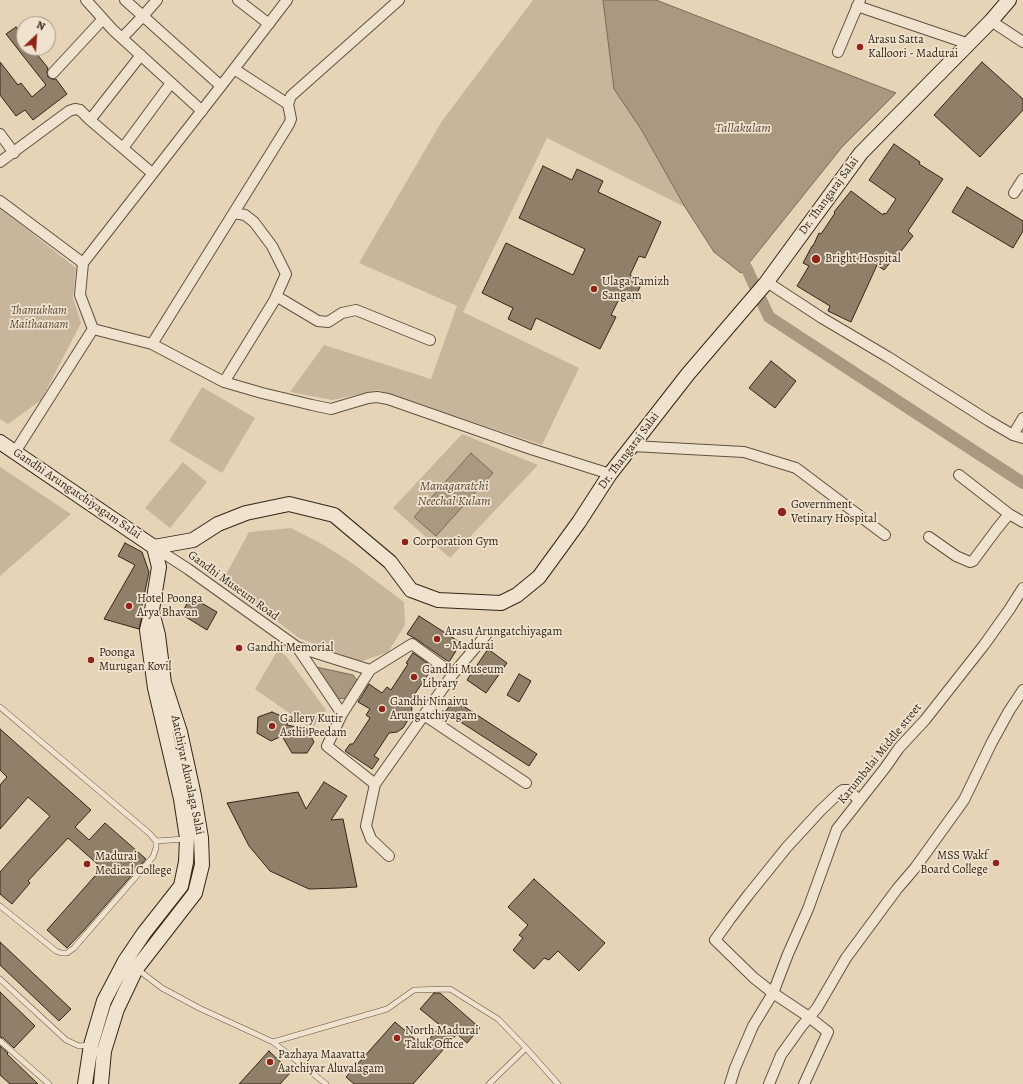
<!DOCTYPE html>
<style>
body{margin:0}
#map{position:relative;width:1023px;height:1084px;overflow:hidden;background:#e6d4b7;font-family:Alegreya,serif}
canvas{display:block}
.north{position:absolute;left:16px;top:16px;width:40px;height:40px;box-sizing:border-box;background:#efe3d0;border:1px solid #a39786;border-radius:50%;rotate:25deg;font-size:11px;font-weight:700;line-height:16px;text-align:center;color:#322617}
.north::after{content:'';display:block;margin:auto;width:14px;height:18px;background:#8f2418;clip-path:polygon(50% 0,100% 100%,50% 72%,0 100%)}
</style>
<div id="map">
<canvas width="1023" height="1084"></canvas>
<div class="north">N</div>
</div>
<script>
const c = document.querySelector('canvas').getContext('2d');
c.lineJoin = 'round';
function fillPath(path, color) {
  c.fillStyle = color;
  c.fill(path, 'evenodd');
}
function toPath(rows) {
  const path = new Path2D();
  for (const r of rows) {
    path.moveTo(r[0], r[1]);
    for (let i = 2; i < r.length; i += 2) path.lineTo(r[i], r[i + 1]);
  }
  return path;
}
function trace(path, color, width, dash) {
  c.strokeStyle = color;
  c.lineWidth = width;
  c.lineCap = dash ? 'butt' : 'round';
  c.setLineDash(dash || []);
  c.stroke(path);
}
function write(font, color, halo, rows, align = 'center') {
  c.font = font + ' Alegreya,serif';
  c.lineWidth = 3.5;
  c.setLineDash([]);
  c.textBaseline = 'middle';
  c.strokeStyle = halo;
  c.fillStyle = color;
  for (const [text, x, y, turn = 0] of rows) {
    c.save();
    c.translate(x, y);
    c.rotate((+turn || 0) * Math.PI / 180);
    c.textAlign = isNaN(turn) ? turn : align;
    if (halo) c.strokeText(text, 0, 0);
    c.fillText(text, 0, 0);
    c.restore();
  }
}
const green = toPath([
 [533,0,603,0,614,89,641,129,685,207,547,138,463,312,579,368,542,445,378,390,333,400,290,392,324,345,431,379,457,306,359,263,442,121],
 [0,208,76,268,73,298,81,323,41,400,8,424,0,419],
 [202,387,255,418,222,473,169,441],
 [462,434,538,465,450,558,393,508],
 [183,462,207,482,170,528,145,508],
 [0,467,71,514,0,576],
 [291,528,322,544,352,563,404,602,405,625,388,652,360,662,299,638,223,580,249,532],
 [278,650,286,656,326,710,312,729,255,689]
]);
const water = toPath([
 [603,0,656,0,896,93,842,147,741,273,714,252,685,207,641,129,614,89,603,0],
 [471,453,493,473,436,536,414,517,471,453],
 [316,667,353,675,357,680,346,698,339,699,316,667]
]);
const canal = toPath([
 [737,255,746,267,769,317,1023,483]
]);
const building = toPath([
 [16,27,24,38,24,48,32,48,48,68,47,72,48,77,52,79,56,79,67,94,33,120,25,110,16,116,0,95,0,62,18,85,21,83,32,97,46,85,6,34,16,27],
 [982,62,1023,99,1023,110,980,157,934,115,982,62],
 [894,144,920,162,919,164,943,179,908,231,913,236,898,255,897,254,884,270,877,265,851,322,828,311,830,306,797,286,809,266,803,263,812,246,813,246,819,233,821,234,835,213,834,212,851,191,883,215,884,213,886,214,896,199,869,180,894,144],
 [543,166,572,180,577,169,603,181,598,192,661,222,645,258,639,256,630,275,643,281,633,301,621,295,611,315,616,317,600,349,536,318,531,330,508,319,513,308,482,293,506,243,573,275,585,249,519,218,543,166],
 [967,187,1023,221,1023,231,1013,248,952,212,967,187],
 [771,361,796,381,775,408,749,388,771,361],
 [125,543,142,552,149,572,141,610,142,616,139,629,104,619,135,565,118,556,125,543],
 [191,597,217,612,207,630,181,614,191,597],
 [419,616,461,643,449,662,416,639,407,634,419,616],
 [488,649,507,663,486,693,467,680,488,649],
 [413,653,433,667,410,701,412,709,411,715,403,728,397,732,389,733,374,756,379,759,372,769,345,751,350,744,353,744,370,718,366,715,370,709,358,702,369,684,382,693,387,687,391,690,408,664,406,663,413,653],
 [519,674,531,681,519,702,507,695,519,674],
 [454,700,537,754,529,766,445,712,454,700],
 [272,712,288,719,287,725,307,729,314,742,307,753,292,753,282,736,271,741,257,733,258,717,272,712],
 [0,729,91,810,75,827,89,840,105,823,146,859,84,930,67,948,47,930,102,868,68,838,28,881,30,883,12,904,0,894,0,872,50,816,28,797,0,829,0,785,7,777,0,770,0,729],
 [324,782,347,796,331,820,343,819,357,887,340,888,309,889,270,871,249,846,227,803,298,792,306,809,324,782],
 [534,879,605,943,579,971,558,951,549,960,544,958,534,969,513,950,523,938,519,935,528,925,508,907,534,879],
 [0,942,71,1009,59,1021,0,965,0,942],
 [0,992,35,1026,14,1048,3,1038,0,1037,0,992],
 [434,993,440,993,480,1028,467,1043,457,1034,413,1084,354,1084,346,1077,395,1022,423,1046,441,1026,420,1009,434,993],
 [0,1046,8,1053,7,1054,38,1084,10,1084,0,1075,0,1046],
 [269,1051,291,1072,280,1084,239,1084,269,1051]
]);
const lane = toPath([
 [0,707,149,833,156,841,185,839],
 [0,906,56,951,61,953,67,953,74,948,153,857,156,848,156,841],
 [137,969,162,988,199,1008,273,1042,326,1084],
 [0,979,66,1040,79,1046,90,1045],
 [0,1041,49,1084],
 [273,1042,387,1009,414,990,450,989,498,1019,526,1048],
 [489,1084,526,1048,558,1084]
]);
const street = toPath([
 [86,0,113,30,202,111],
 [125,0,221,86],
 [238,0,269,24],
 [857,6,969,44],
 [991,21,1023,42],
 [122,38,143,16,157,0],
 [838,52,860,0],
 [234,69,288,104],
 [53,73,103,19],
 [90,120,141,55],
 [0,134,14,153],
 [123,148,171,83],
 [0,162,69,111,75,109,80,110,90,120,152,173],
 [1014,193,1023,179],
 [0,201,83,263],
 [767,282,822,318,888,357,989,421,1013,435,1023,438],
 [276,296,318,321,328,322,342,313,356,310,430,340],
 [93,329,80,295,83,263,221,86,287,0],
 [152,344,224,382,262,393,312,405,331,409,368,398,377,397,388,399,531,449,610,474],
 [224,382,274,301,286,274,272,246,254,222,245,215,234,213],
 [1013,435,1023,418],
 [632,446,744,452,796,468,885,535],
 [15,452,93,329,152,344,289,124,291,119,288,104,291,96,399,0],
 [959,475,1009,514],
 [929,537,956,556,970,562,973,561,996,530,1009,514,1023,522],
 [154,547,188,569,297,647],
 [453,674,486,635],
 [342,714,297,647,370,670,412,644,453,674,375,784,327,746,342,714,370,670],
 [424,715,526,783],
 [375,784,366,826,371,839,389,856],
 [730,1084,735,1068,753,1026,773,993,788,954,808,909,837,829,885,768,899,748,925,720,984,645,1009,610,1023,588],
 [769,1084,781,1055,801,1027,817,1008,846,958,897,889,915,868,964,800,992,742,1009,711,1023,690],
 [804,1084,828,1032,809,1017,773,993,754,978,715,940,730,919,749,894,787,847,821,810,840,792,843,790,848,790,859,800]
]);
const secondary = toPath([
 [0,442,154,547],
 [154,547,193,540,218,524,246,513,289,504,334,515,390,562,411,590,438,600,501,603,517,595,539,577,579,522,610,474,688,374,766,283,861,153,991,21,1009,0],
 [85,1084,91,1045,104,1001,125,961,144,933,181,886,186,862,187,838,181,799,155,688,147,630,152,610,159,567,154,547],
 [101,1084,104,1051,117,1009,136,969,195,893,202,865,201,838,194,796,180,732,164,683,158,635,152,612]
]);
const markers = [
 [860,47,4,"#8f2418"],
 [816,259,5,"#8f2418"],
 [594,289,4,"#8f2418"],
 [782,512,5,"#8f2418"],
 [405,542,4,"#8f2418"],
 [129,606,4,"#8f2418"],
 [437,639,4,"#8f2418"],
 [239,648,4,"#8f2418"],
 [91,660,4,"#8f2418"],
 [414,677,4,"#8f2418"],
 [382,709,4,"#8f2418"],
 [272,726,4,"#8f2418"],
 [996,863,4,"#8f2418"],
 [87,864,4,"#8f2418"],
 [397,1038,4,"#8f2418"],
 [270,1062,4,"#8f2418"]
];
const poiNames = [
 ["Arasu Satta",868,40],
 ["Kalloori - Madurai",868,54],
 ["Bright Hospital",825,259],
 ["Ulaga Tamizh",602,282],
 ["Sangam",602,296],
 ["Government",791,505],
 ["Vetinary Hospital",791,519],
 ["Corporation Gym",413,542],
 ["Hotel Poonga",137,599],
 ["Arya Bhavan",137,613],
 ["Arasu Arungatchiyagam",445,632],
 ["- Madurai",445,646],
 ["Gandhi Memorial",247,648],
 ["Poonga",99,653],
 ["Murugan Kovil",99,667],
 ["Gandhi Museum",422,670],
 ["Library",422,684],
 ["Gandhi Ninaivu",390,702],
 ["Arungatchiyagam",390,716],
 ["Gallery Kutir",280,719],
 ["Asthi Peedam",280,733],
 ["MSS Wakf",988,856,"right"],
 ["Board College",988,870,"right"],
 ["Madurai",95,857],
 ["Medical College",95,871],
 ["North Madurai",405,1031],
 ["Taluk Office",405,1045],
 ["Pazhaya Maavatta",278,1055],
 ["Aatchiyar Aluvalagam",278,1069]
];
const streetNames = [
 ["Dr. Thangaraj Salai",829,196,-54],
 ["Dr. Thangaraj Salai",629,451,-53],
 ["Gandhi Arungatchiyagam Salai",77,494,34],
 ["Gandhi Museum Road",233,586,36],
 ["Karumbalai Middle street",880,754,-51],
 ["Aatchiyar Aluvalaga Salai",187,775,78]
];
const parkNames = [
 ["Thamukkam",39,311],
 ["Maithaanam",39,325]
];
const waterNames = [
 ["Tallakulam",743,129],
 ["Managaratchi",454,487],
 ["Neechal Kulam",454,502]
];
fillPath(green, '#c7b69c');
fillPath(water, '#a99981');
trace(water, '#796b57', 1);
trace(canal, '#a99981', 12);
fillPath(building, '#90806a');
trace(building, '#322617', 1);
trace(lane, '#5f523f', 6);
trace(street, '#5f523f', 12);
trace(secondary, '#322617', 16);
trace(lane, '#efe3d0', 5);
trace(street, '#efe3d0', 10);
trace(secondary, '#efe3d0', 14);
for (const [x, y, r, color] of markers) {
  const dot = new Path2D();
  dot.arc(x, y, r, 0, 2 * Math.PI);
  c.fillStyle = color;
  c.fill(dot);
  trace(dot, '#efe3d0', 1.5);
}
write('12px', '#322617', '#efe3d0', poiNames, 'left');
write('12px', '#322617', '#efe3d0', streetNames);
write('italic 12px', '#574a38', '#efe3d0', parkNames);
write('italic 13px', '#564837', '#efe3d0', waterNames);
</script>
